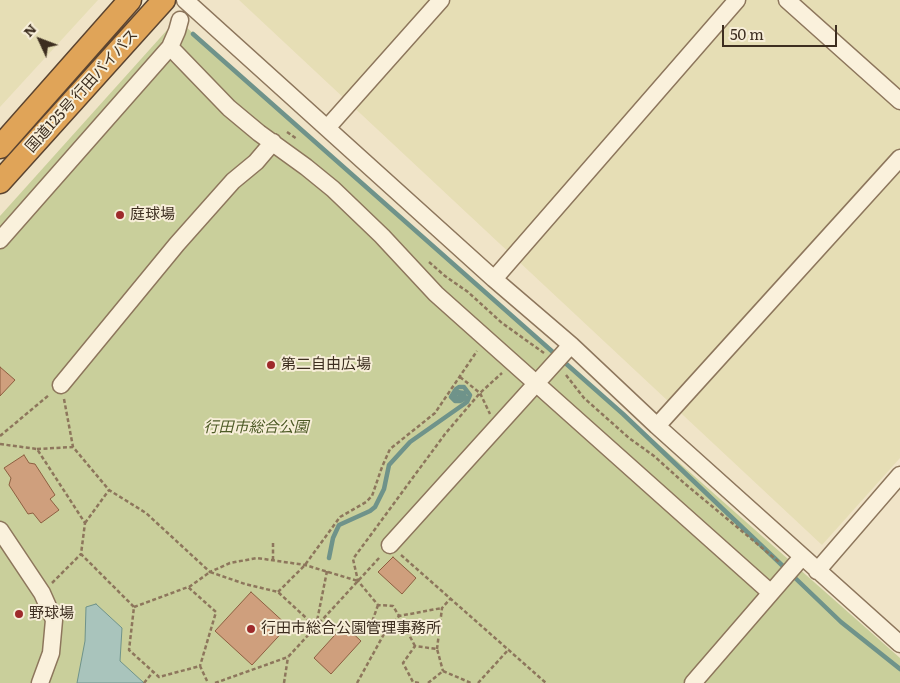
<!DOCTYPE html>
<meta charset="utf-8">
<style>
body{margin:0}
#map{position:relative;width:900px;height:683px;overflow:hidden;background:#f0e4c8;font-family:Literata,serif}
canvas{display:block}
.north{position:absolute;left:15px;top:15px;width:50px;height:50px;-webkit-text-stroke:4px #f7eed8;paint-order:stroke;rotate:313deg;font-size:14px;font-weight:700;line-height:20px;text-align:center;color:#3d2e20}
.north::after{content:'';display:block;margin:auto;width:18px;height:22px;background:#3d2e20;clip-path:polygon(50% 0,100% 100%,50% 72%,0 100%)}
.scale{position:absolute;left:722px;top:25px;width:115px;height:22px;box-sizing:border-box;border:2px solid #3d2e20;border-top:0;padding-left:6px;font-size:15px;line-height:18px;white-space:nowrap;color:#3d2e20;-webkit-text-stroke:4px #f7eed8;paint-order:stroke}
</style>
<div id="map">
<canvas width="900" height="683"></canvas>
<div class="north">N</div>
<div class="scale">50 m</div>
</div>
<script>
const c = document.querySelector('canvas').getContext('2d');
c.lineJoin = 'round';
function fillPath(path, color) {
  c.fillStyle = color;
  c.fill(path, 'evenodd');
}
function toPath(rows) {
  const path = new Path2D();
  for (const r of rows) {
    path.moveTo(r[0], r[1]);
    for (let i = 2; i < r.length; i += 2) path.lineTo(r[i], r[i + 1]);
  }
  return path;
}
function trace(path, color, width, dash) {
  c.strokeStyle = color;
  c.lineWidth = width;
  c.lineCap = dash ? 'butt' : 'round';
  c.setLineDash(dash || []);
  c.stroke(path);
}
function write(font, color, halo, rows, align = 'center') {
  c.font = font + ' Literata,"Noto Sans JP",serif';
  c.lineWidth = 4;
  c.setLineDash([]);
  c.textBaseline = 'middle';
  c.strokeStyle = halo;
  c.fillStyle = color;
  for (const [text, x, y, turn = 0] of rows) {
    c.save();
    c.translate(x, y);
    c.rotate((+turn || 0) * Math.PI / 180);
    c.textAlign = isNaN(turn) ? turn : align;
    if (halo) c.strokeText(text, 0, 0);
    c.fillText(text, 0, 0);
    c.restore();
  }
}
const farmland = toPath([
 [0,0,98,0,0,107],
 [239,0,900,0,900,458,822,545]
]);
const green = toPath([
 [177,19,900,658,900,683,0,683,0,216]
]);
const water = toPath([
 [96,604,122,628,120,661,144,683,77,683,85,641,86,607,96,604]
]);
const stream = toPath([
 [193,34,623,414,786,569],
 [329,558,333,538,339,525,370,511,375,507,384,489,389,465,410,442,467,402,470,395,464,387,459,387,456,389,451,397,455,401,460,401,465,398,464,393,457,392,455,395,456,398,460,398,462,397,460,395],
 [792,575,841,622,900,669]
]);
const building = toPath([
 [0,367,15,380,0,396,0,367],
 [24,455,29,463,35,464,55,495,50,499,59,510,41,523,33,513,28,514,9,485,11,478,4,468,24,455],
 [393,557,416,578,402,594,378,572,393,557],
 [251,592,288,626,252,665,215,631,251,592],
 [344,625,361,641,331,674,314,658,344,625]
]);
const path = toPath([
 [287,132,297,139],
 [429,262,445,276,468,292,502,323,544,353],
 [566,375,584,398,629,438,654,456,684,483,779,562],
 [460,377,480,393,490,414],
 [64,399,73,447,109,490,146,513,210,572,230,563,257,558,305,565,358,581],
 [0,436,49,395],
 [0,444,37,449,85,523,81,554,134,607,129,650,159,677,200,666,208,683],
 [37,449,73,447],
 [85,523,109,490],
 [401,555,546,683],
 [273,560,273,542],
 [52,583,81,554],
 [189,587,210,572,245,584,278,592,316,627],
 [278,592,305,565,340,517,366,502,372,496,382,467,390,449,435,413,477,351],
 [378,605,371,625,384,634,399,616,393,606,378,605,358,581,353,559,445,434,480,393,502,373],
 [134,607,188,587,216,612,200,666],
 [316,626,327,571],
 [415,646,399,616,442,608],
 [437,649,442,608,451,598],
 [443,671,471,683],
 [144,683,153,672],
 [215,683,288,657,380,557],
 [284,683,288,657],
 [357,683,384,634],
 [419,683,413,682,403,663,415,646,437,649,443,671],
 [428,683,443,671],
 [478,683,509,649]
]);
const minor = toPath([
 [185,0,494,279,571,345,657,426,900,644],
 [787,0,900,101],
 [170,47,229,108,259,133,306,167,333,189,382,236,436,294,771,593],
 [327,128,441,0],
 [0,240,170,47,177,31,180,20],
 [494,279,737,0],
 [61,385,177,244,233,181,256,162,273,142],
 [657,426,900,158],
 [0,530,42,593,54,620,51,653,40,683],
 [390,545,571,345],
 [817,571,900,475],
 [693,683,802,557]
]);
const highway = toPath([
 [0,147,130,0],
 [0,182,164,0]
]);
const markers = [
 [120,215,5,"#9e2a2b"],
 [271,365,5,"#9e2a2b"],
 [19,614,5,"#9e2a2b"],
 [251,629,5,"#9e2a2b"]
];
const streetNames = [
 ["国道125号 行田バイパス",82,91,-48]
];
const poiNames = [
 ["庭球場",130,215],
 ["第二自由広場",281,365],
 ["野球場",29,614],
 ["行田市総合公園管理事務所",261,629]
];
const parkNames = [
 ["行田市総合公園",256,428]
];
fillPath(farmland, '#e6deb5');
fillPath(green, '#c9cf9b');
fillPath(water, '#a9c4bc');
trace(water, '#6f938a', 1);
trace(stream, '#6f938a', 4.5);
fillPath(building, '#cf9f7d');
trace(building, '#8d5f41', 1);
trace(minor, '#8d765c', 19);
trace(highway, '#5b4430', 25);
trace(path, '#8d765c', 2.5, [4, 2.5]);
trace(minor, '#faf1dc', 16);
trace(highway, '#e0a458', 22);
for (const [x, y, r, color] of markers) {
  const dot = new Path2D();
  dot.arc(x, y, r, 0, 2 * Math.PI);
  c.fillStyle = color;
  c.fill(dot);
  trace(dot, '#f7eed8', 2);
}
write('15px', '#3d2e20', '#f7eed8', streetNames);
write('15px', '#3d2e20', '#f7eed8', poiNames, 'left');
write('italic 15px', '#4d5a26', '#f7eed8', parkNames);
</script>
